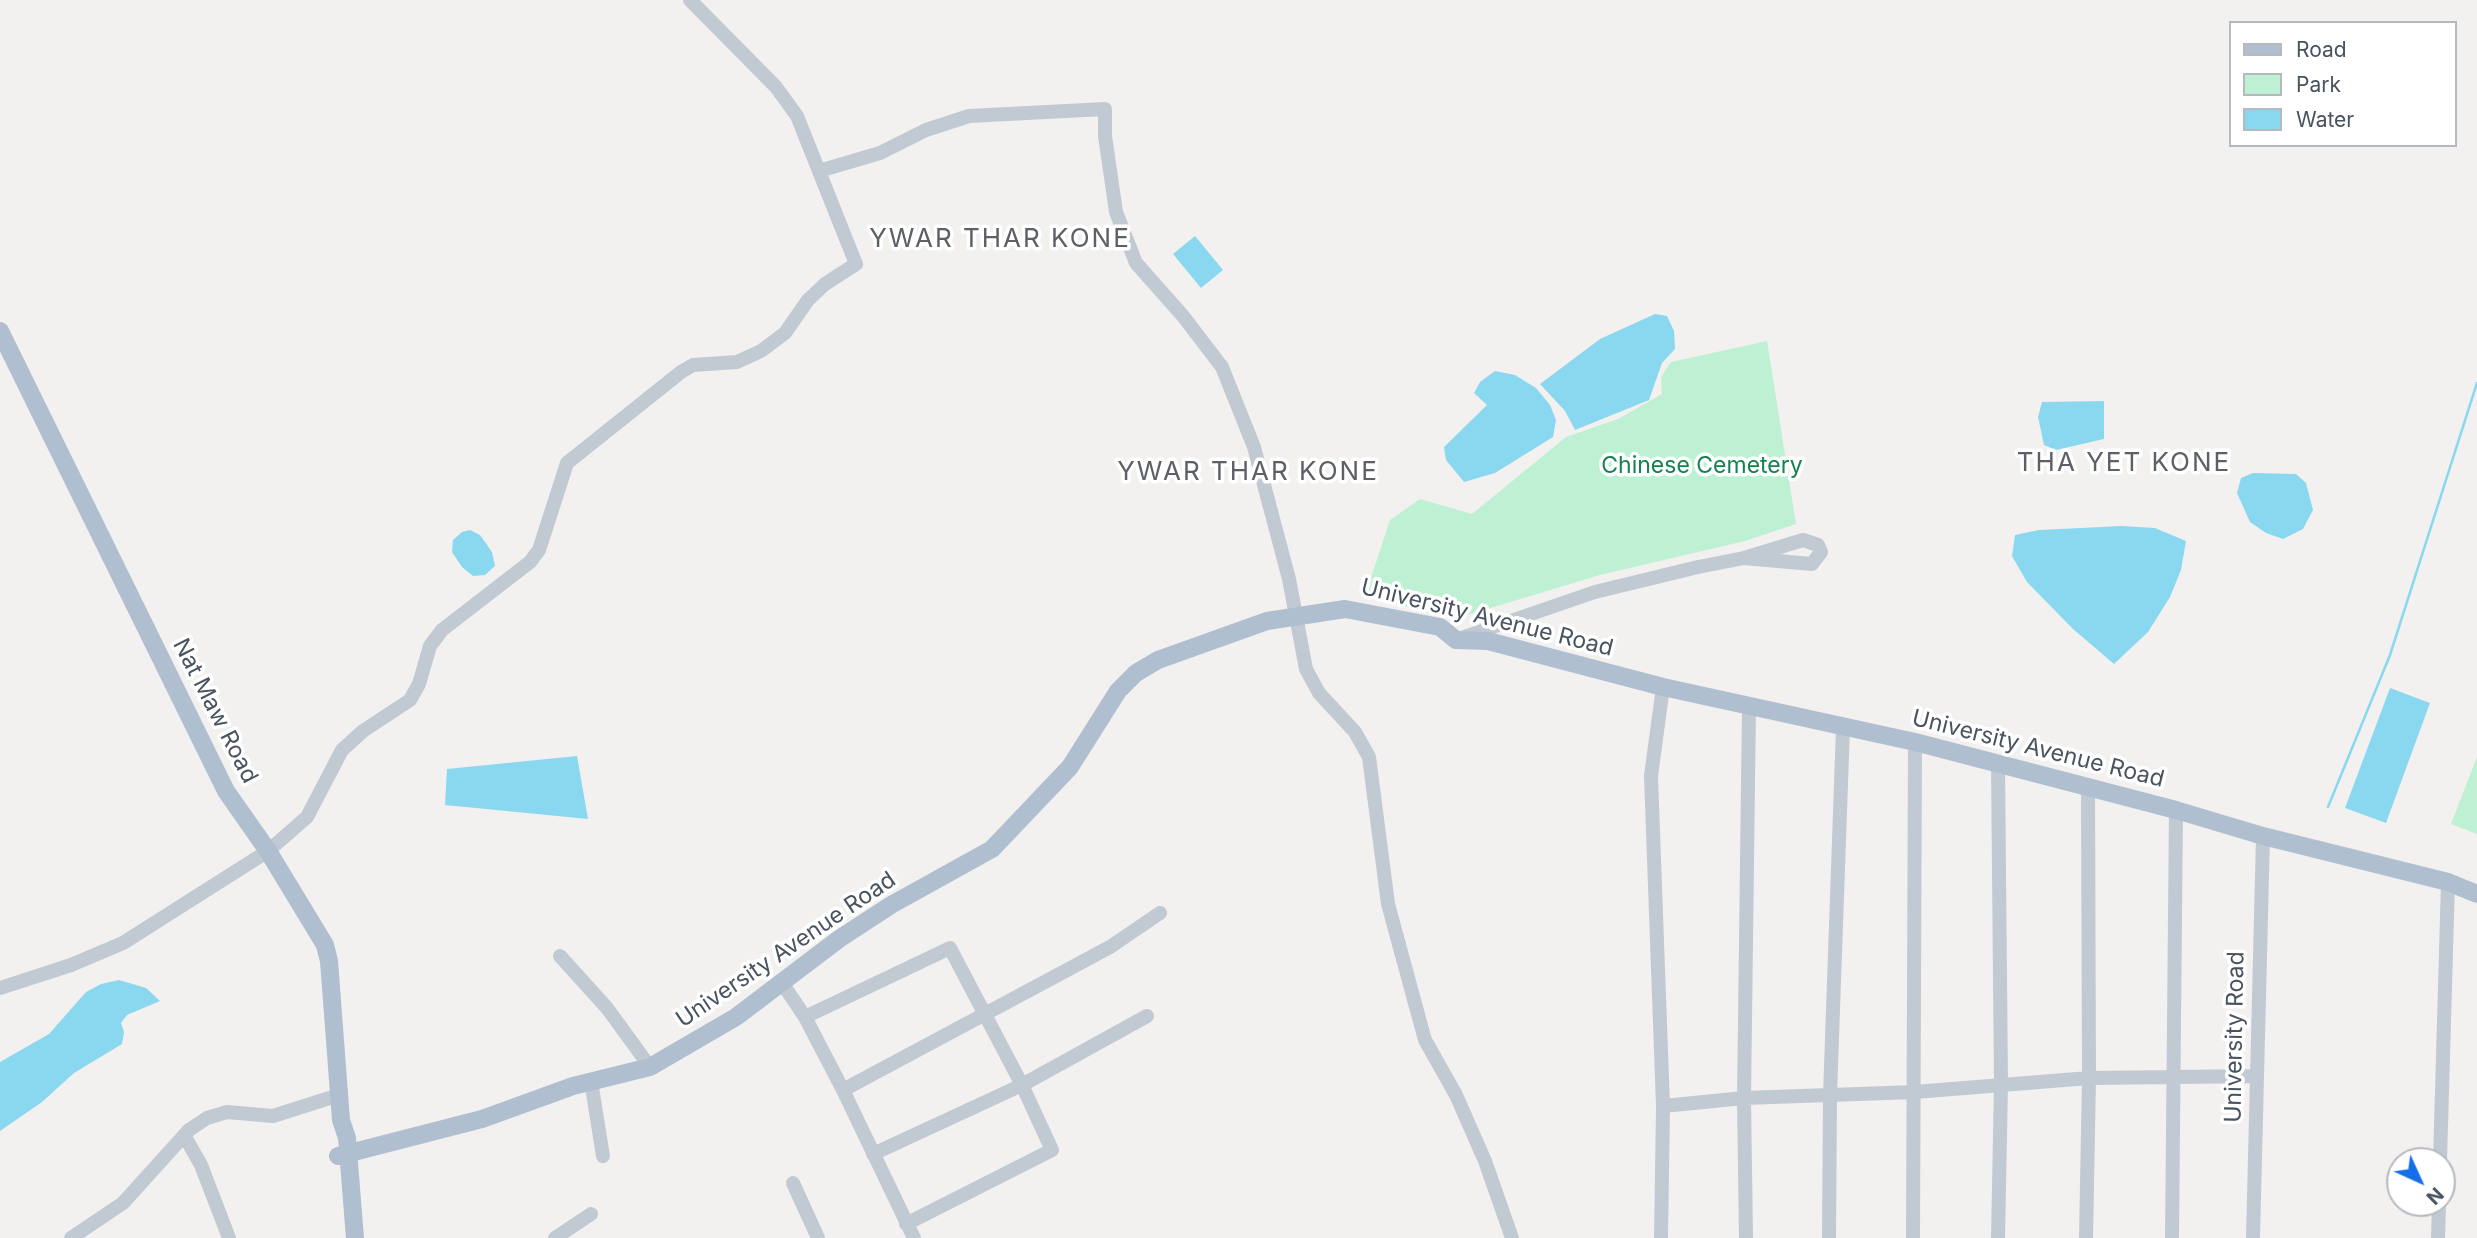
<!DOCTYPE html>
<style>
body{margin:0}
#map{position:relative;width:2477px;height:1238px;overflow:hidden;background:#f3f0f0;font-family:Inter,sans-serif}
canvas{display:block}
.legend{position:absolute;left:2229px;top:21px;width:228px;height:126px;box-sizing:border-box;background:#fff;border:2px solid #b6babf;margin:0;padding:9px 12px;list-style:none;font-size:21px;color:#48535f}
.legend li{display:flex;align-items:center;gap:14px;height:35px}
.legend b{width:35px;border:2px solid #b6babf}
.north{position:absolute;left:2386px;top:1147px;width:70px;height:70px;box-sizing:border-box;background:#fff;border:2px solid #b6babf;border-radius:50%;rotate:135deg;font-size:19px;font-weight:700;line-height:28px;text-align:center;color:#48535f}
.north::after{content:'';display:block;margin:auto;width:24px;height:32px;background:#146de9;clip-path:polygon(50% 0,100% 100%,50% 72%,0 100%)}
</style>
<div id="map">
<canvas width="2477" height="1238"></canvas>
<ul class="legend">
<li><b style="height:9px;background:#b0bfd0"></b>Road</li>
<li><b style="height:19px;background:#bef1d3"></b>Park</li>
<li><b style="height:19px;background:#8ad8ef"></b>Water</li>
</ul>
<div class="north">N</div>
</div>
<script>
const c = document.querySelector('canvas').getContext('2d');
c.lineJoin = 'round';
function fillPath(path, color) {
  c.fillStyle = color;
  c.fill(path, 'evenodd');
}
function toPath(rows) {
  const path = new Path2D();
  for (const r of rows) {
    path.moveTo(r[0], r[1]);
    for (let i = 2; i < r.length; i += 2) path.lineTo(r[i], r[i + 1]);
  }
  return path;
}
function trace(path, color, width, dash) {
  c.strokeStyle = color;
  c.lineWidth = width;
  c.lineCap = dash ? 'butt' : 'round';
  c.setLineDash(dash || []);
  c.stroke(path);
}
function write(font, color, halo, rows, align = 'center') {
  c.font = font + ' Inter,sans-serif';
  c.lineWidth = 7;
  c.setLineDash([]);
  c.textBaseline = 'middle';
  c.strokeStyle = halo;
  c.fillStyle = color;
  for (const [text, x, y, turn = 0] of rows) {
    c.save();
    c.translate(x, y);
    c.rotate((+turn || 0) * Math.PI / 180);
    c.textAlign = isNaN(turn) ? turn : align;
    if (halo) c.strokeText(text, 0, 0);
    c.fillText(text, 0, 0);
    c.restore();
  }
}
const green = toPath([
 [1767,341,1796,524,1745,541,1600,575,1454,619,1365,596,1390,520,1420,499,1472,514,1566,437,1618,419,1662,394,1661,377,1671,362],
 [2477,757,2477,834,2451,824]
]);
const water = toPath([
 [1195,236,1223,270,1201,288,1173,254],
 [1655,314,1667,316,1674,331,1675,349,1662,363,1649,400,1575,430,1565,411,1540,384,1600,339],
 [1495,371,1515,375,1536,388,1550,405,1556,420,1553,437,1495,473,1464,482,1446,460,1444,447,1487,405,1474,393,1480,382],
 [2104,401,2104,439,2056,450,2044,445,2038,417,2042,402],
 [2253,473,2296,474,2306,483,2313,510,2303,529,2283,539,2266,533,2250,522,2237,493,2241,478],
 [2122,526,2155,528,2186,541,2181,570,2170,597,2148,632,2114,664,2073,629,2027,582,2012,556,2015,535,2039,530],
 [470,530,480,535,492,552,495,566,485,575,473,576,462,567,452,552,453,540,462,532],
 [2390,688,2430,703,2386,823,2345,808],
 [577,756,588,819,445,805,447,769],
 [119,980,146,988,160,1001,127,1015,121,1023,124,1032,122,1044,74,1073,42,1102,0,1131,0,1062,49,1034,86,992,101,984]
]);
const stream = toPath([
 [2328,807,2390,655,2477,383]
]);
const minor = toPath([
 [819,171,880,153,926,130,969,116,1105,109,1105,136,1116,212,1136,263,1183,316,1222,367,1254,447,1289,579,1306,669,1319,693,1355,732,1369,757,1388,904,1425,1040,1456,1095,1485,1161,1512,1238],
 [1464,637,1595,592,1698,567,1744,558,1812,564,1821,552,1818,545,1803,540,1744,558],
 [1998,765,2001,1084,1998,1238],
 [560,956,607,1008,650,1067],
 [782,983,805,1017,843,1090,914,1238],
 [0,988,71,965,123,943,268,851,307,817,342,750,363,731,410,700,419,684,430,646,442,630,530,562,539,550,567,463,681,372,693,365,737,362,761,351,785,333,808,300,825,284,856,264,797,116,776,87,690,0],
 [805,1017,950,948,1022,1085,1052,1150,906,1224],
 [591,1081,603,1156],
 [843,1090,1110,947,1160,913],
 [1663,1106,1744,1098,1915,1092,2089,1078,2257,1076],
 [184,1135,201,1165,229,1238],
 [873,1154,1022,1085,1147,1016],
 [2440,1161,2448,882],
 [793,1183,818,1238],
 [71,1238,123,1203,189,1130,207,1118,227,1112,273,1116,339,1095],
 [555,1238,591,1214],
 [1661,1238,1663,1106,1651,776,1663,687],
 [1746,1238,1744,1098,1749,705],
 [1829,1238,1830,1095,1843,727],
 [1913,1238,1915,742],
 [2086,1238,2089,1078,2088,789],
 [2172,1238,2176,810],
 [2253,1238,2263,836],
 [2438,1238,2439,1203]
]);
const major = toPath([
 [0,331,226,791,268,851,325,945,329,961,341,1120,347,1138,355,1238],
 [338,1156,482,1119,573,1086,650,1067,736,1017,839,939,891,905,992,849,1070,767,1118,691,1136,673,1158,660,1267,621,1345,609,1440,627,1456,640,1488,641,1663,687,1915,742,2176,810,2263,836,2448,882,2477,894]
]);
const parkNames = [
 ["Chinese Cemetery",1702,466]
];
const streetNames = [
 ["University Avenue Road",1487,618,14],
 ["Nat Maw Road",215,711,63],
 ["University Avenue Road",2038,749,14],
 ["University Avenue Road",786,950,-34],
 ["University Road",2235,1037,-89]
];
const quarterNames = [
 ["YWAR THAR KONE",1000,239],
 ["THA YET KONE",2124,463],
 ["YWAR THAR KONE",1248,472]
];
fillPath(green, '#bef1d3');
fillPath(water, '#8ad8ef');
trace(stream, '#8ad8ef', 2.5);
trace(minor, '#c1cad2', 14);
trace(major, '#b0bfd0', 18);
write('23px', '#15834e', '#fff', parkNames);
write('23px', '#48535f', '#fff', streetNames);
c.letterSpacing = '2px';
write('26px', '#5d6066', '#fff', quarterNames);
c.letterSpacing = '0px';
</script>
